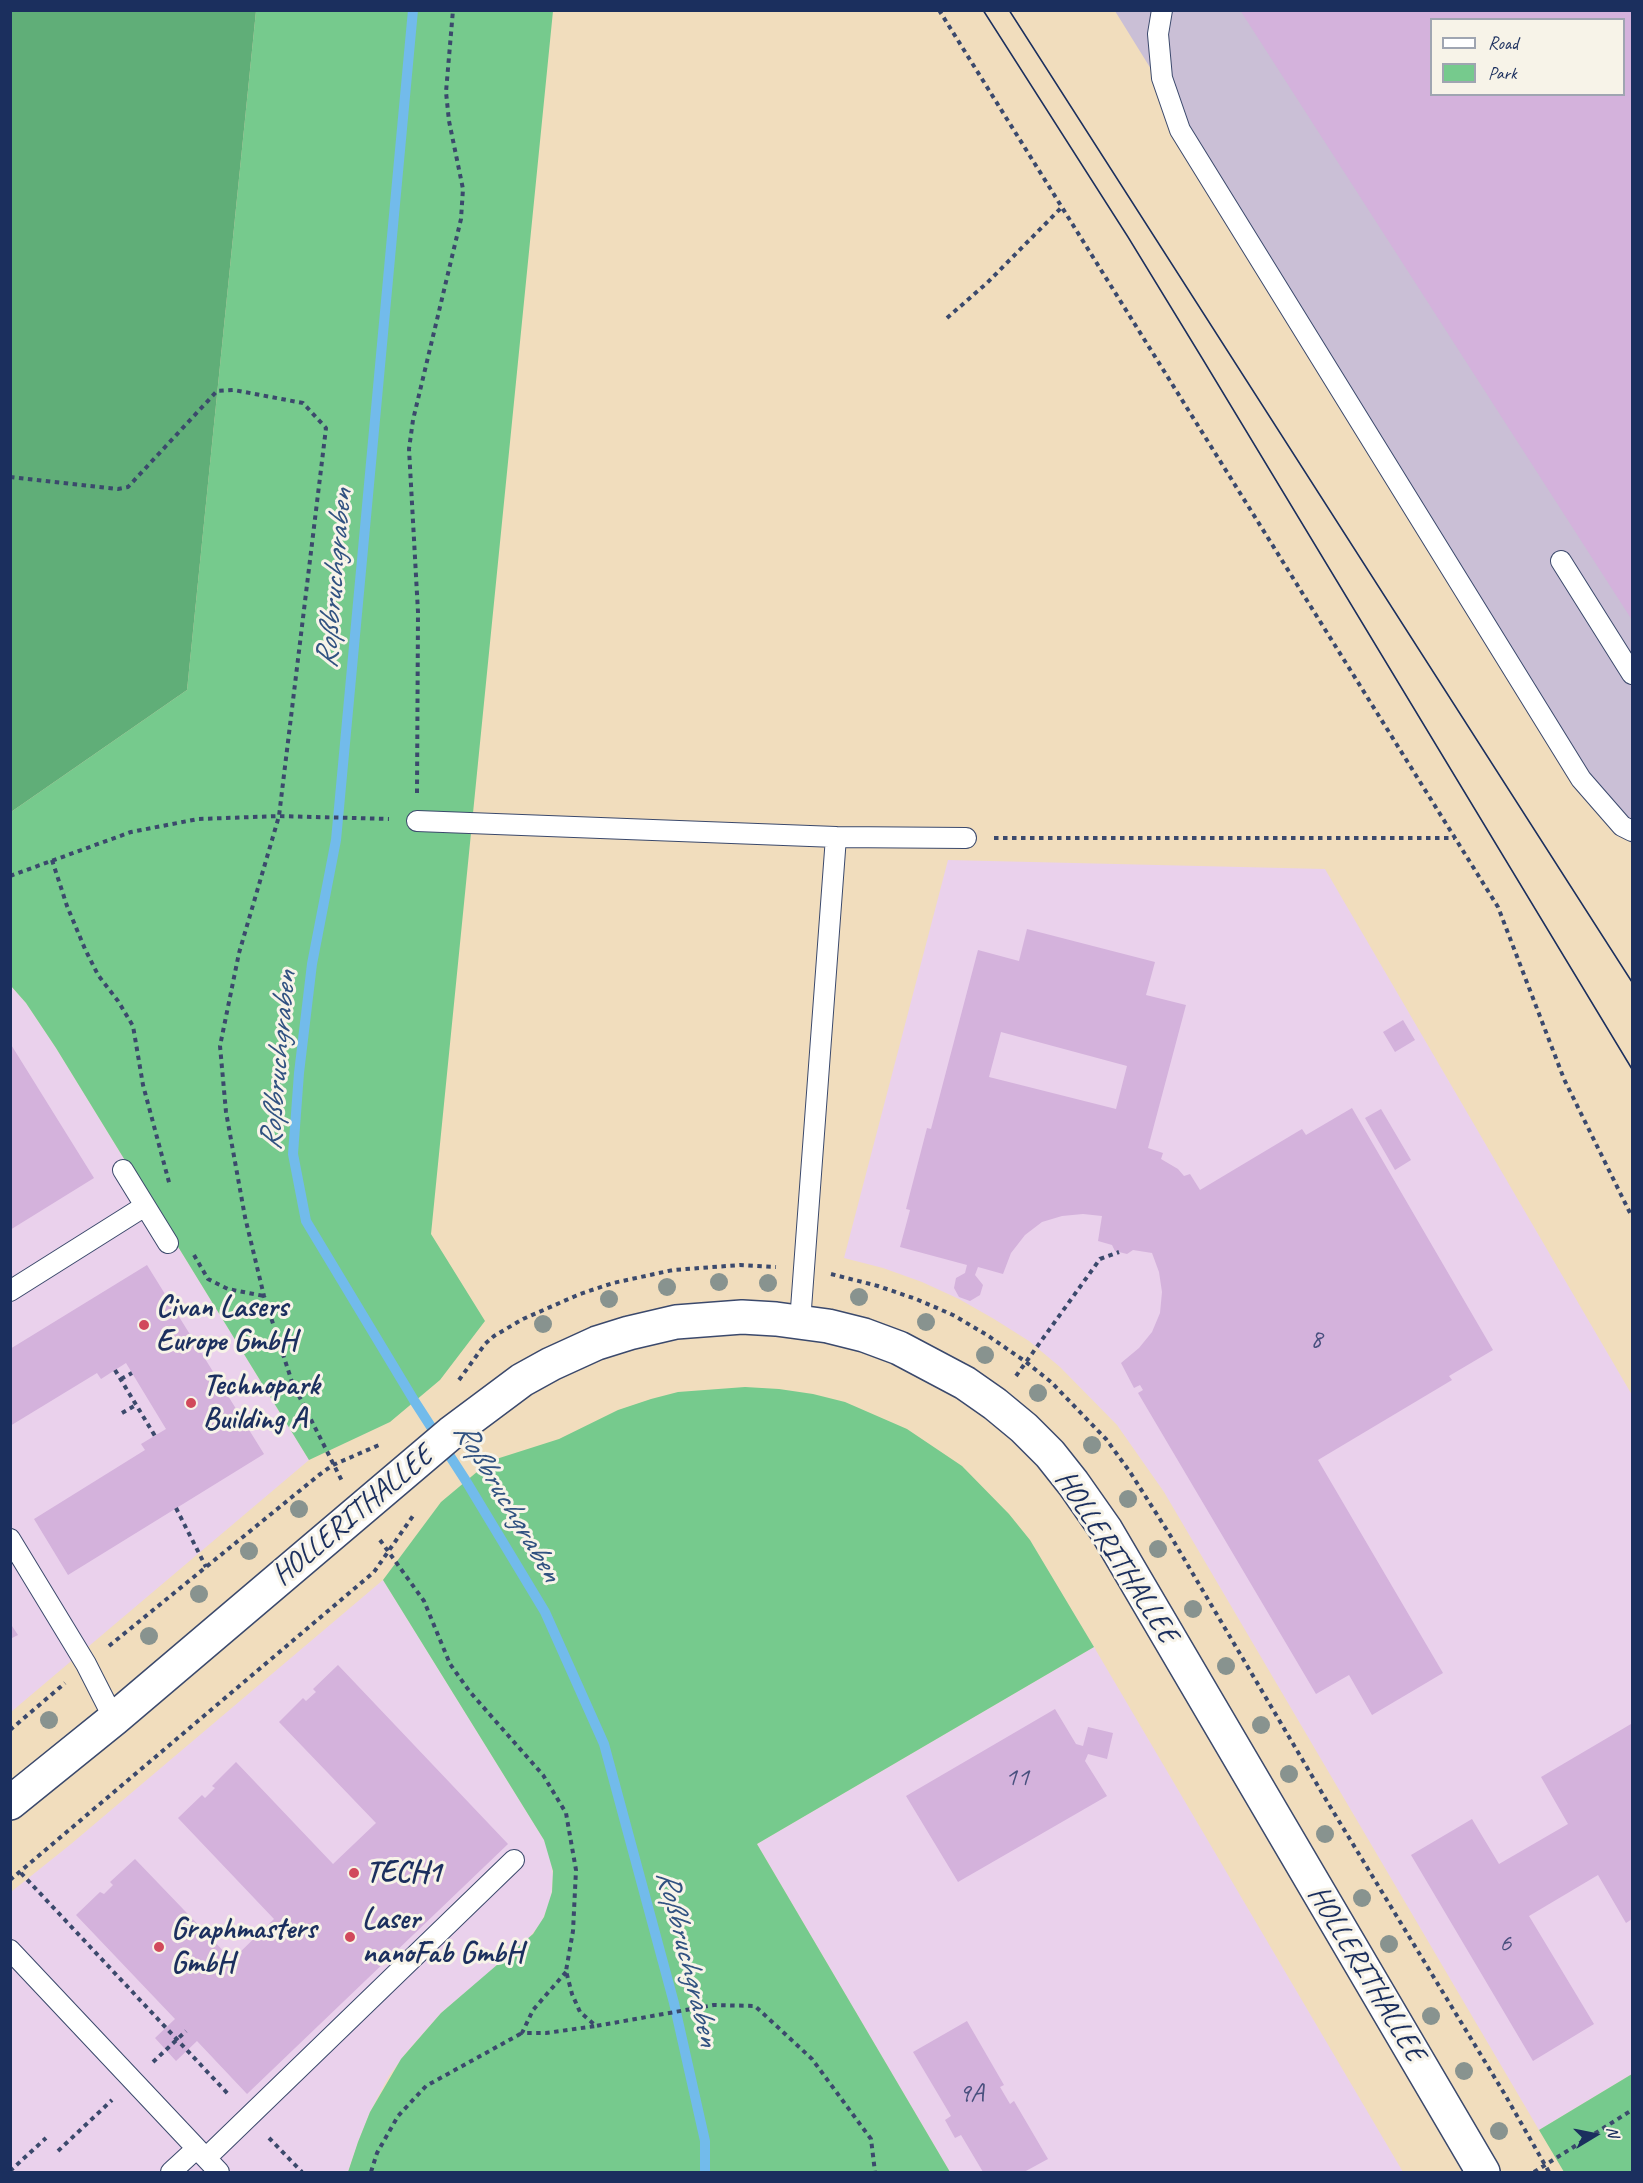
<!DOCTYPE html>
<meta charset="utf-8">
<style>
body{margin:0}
#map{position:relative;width:1643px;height:2183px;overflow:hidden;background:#f1ddbd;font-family:Caveat,sans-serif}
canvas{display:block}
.frame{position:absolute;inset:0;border:12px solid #1b2f5e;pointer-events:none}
.legend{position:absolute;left:1430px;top:18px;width:195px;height:78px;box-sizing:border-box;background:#f7f3e8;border:2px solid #9fa5b1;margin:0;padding:8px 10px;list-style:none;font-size:18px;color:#1b2f5e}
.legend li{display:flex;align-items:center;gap:12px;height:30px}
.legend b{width:30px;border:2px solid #9fa5b1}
.north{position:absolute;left:1565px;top:2105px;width:60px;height:60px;-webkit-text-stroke:4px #f7f3e8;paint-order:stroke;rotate:80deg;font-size:16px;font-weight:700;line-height:24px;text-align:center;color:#1b2f5e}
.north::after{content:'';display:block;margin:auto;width:21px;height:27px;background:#1b2f5e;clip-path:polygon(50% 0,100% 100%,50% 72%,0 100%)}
</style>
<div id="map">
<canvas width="1643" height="2183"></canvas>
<div class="frame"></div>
<ul class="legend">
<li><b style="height:8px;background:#fff"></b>Road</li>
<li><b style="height:16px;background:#76ca8d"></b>Park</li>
</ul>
<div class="north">N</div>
</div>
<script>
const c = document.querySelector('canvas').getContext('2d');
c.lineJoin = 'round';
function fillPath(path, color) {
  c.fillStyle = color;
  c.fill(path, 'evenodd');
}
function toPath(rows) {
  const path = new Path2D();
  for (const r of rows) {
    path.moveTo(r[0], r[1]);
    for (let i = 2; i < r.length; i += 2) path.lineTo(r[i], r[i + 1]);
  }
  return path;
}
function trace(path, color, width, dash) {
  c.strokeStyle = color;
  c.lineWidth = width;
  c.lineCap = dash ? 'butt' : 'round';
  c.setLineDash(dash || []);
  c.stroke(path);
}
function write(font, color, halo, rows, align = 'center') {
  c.font = font + ' Caveat,sans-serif';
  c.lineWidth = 6;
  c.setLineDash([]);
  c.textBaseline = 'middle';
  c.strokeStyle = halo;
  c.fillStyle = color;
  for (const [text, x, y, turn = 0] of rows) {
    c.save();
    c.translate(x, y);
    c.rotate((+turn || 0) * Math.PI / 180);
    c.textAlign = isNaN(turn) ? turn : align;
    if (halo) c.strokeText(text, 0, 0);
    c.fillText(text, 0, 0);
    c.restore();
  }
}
const built = toPath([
 [948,860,1325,869,1632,1395,1632,2074,1539,2130,1164,1492,1117,1425,1060,1367,1029,1341,994,1319,959,1299,922,1282,883,1268,844,1258],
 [11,986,26,1003,56,1048,309,1460,11,1712],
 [383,1580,544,1840,551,1860,553,1876,551,1899,541,1923,528,1939,441,2013,405,2054,389,2076,370,2112,358,2142,348,2172,11,2172,11,1892,71,1844],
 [1094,1647,1403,2172,950,2172,757,1844]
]);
const industrial = toPath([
 [1115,11,1632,11,1632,845],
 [1432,20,1624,20,1624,94,1432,94]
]);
const green = toPath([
 [256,11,553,11,431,1234,485,1321,440,1380,390,1422,309,1460,56,1048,26,1003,11,986,11,812,187,690],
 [745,1387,779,1389,813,1394,845,1402,907,1429,962,1466,1009,1514,1030,1540,1094,1647,757,1844,950,2172,348,2172,358,2142,370,2112,401,2059,441,2013,533,1934,544,1917,552,1892,553,1871,544,1840,383,1580,441,1502,490,1461,559,1439,618,1410,651,1399,678,1392],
 [1632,2074,1632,2172,1564,2172,1539,2130]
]);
const forest = toPath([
 [11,10,256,11,187,690,11,812]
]);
const stream = toPath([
 [413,10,336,840,312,964,299,1073,293,1154,306,1221,415,1402,466,1481,545,1612,604,1744,674,2003,705,2141,705,2172]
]);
const building = toPath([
 [1240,10,1632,10,1632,620],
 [1432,20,1624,20,1624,94,1432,94],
 [1027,929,1155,962,1146,995,1186,1005,1148,1148,1163,1153,1161,1159,1178,1169,1184,1176,1190,1174,1200,1190,1302,1129,1306,1135,1352,1108,1493,1350,1449,1376,1452,1380,1318,1460,1443,1673,1372,1715,1349,1675,1316,1694,1138,1393,1143,1390,1140,1385,1134,1388,1121,1363,1139,1348,1152,1332,1160,1313,1162,1292,1159,1272,1152,1253,1133,1250,1127,1254,1115,1251,1112,1245,1098,1241,1102,1216,1083,1214,1062,1216,1042,1222,1025,1235,1011,1253,1003,1274,978,1267,975,1275,983,1285,980,1295,970,1301,959,1297,954,1288,956,1278,965,1273,967,1265,900,1247,910,1210,906,1209,927,1128,931,1129,978,950,1019,961],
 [1001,1032,1127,1066,1116,1109,989,1077],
 [1403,1020,1415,1040,1395,1052,1383,1032],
 [10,1043,94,1178,10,1230],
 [1381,1109,1411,1160,1395,1170,1365,1118],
 [147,1265,264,1454,68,1575,34,1519,145,1450,141,1444,166,1429,126,1363,101,1379,97,1373,10,1426,10,1349],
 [10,1623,18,1635,10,1639],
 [338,1665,508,1844,247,2094,197,2041,176,2061,155,2038,175,2019,76,1915,100,1892,104,1894,113,1885,110,1882,135,1859,232,1960,274,1919,178,1818,202,1795,205,1798,215,1788,212,1786,236,1762,333,1864,376,1823,279,1722,303,1698,306,1701,316,1692,313,1689],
 [1055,1709,1076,1744,1083,1746,1088,1727,1113,1733,1107,1759,1088,1754,1085,1761,1107,1796,958,1882,906,1796],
 [1631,1724,1632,1727,1632,1919,1626,1923,1598,1875,1529,1916,1594,2024,1533,2061,1411,1855,1472,1819,1499,1864,1568,1824,1541,1777],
 [967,2021,1004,2085,1000,2087,1010,2104,1014,2101,1048,2159,1024,2172,983,2172,961,2135,955,2138,945,2120,951,2116,913,2052]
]);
const path = toPath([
 [939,10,1498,907,1564,1079,1632,1217],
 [947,318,987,283,1062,207],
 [10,477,118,489,128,487,217,391,234,390,303,403,326,428,279,816,239,953,220,1046,226,1112,245,1217,264,1296,292,1382,342,1481],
 [417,793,418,612,409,449,413,420,461,219,463,189,449,121,446,92,453,10],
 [994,838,1455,838],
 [52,860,67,906,85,949,98,975,118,1001,133,1026,143,1085,170,1186],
 [10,876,131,832,198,819,279,816,389,819],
 [194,1255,208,1279,228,1289,264,1296],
 [831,1274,878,1286,916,1299,953,1315,987,1335,1026,1362,1051,1382,1106,1439,1130,1472,1170,1535,1328,1803,1504,2093,1549,2172],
 [115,1370,155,1436],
 [1016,1376,1100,1259,1119,1252],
 [121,1379,132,1373],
 [459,1380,485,1344,494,1336,523,1319,580,1294,613,1283,673,1270,740,1265,776,1267],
 [122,1413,136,1405],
 [176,1508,206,1567],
 [380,1540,424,1601,450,1664,470,1692,543,1775,566,1813,576,1870,573,1931,566,1971,572,1994,580,2012,596,2026,714,2005,755,2006,812,2059,871,2139,875,2172],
 [109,1646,319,1475,333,1465,379,1445],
 [10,1730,65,1683],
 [21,1873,229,2095],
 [10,1880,374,1572,415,1513],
 [566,1972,533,2010,522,2033,546,2033,596,2026],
 [153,2062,186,2031],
 [269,2138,302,2172],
 [58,2151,112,2100],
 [10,2171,46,2138],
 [371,2172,377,2153,398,2116,426,2086,522,2033],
 [1534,2172,1632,2110]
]);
const service = toPath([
 [1162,10,1158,34,1162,78,1180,130,1581,779,1622,826,1632,831],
 [1561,561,1632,674],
 [417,821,836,837,800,1322],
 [836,837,966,838],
 [123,1170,168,1243],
 [10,1291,145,1206],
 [10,1539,86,1664,114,1719],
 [10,1950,219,2172],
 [206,2158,514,1860],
 [171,2172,196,2149]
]);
const tertiary = toPath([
 [10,1803,114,1719,451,1433,522,1380,551,1364,597,1343,629,1333,676,1322,742,1317,776,1319,828,1326,864,1335,899,1348,965,1383,995,1404,1024,1428,1050,1454,1073,1483,1106,1530,1483,2172]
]);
const tram = toPath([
 [983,10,1128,237,1202,358,1632,1069],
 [1009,10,1632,982]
]);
const trees = [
 [719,1282],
 [768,1283],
 [667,1287],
 [859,1297],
 [609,1299],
 [926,1322],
 [543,1324],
 [985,1355],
 [1038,1393],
 [1092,1445],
 [1128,1499],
 [299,1509],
 [1158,1549],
 [249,1551],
 [199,1594],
 [1193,1609],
 [149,1636],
 [1226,1666],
 [49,1720],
 [1261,1725],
 [1289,1774],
 [1325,1834],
 [1362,1898],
 [1389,1944],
 [1431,2016],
 [1464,2071],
 [1499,2131]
];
const markers = [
 [144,1325,6,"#d1495b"],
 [191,1403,6,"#d1495b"],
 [354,1873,6,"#d1495b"],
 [350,1937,6,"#d1495b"],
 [159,1947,6,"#d1495b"]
];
const numberNames = [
 ["8",1316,1340],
 ["11",1017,1778],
 ["6",1505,1944],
 ["9A",971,2094]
];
const poiNames = [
 ["Civan Lasers",156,1308],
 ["Europe GmbH",156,1342],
 ["Technopark",203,1386],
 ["Building A",203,1420],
 ["TECH1",366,1873],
 ["Laser",362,1920],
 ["nanoFab GmbH",362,1954],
 ["Graphmasters",171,1930],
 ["GmbH",171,1964]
];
const streetNames = [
 ["HOLLERITHALLEE",353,1516,-40],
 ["HOLLERITHALLEE",1116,1557,57],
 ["HOLLERITHALLEE",1366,1974,59]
];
const waterNames = [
 ["Roßbruchgraben",335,579,-85],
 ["Roßbruchgraben",279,1061,-85],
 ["Roßbruchgraben",507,1502,59],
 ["Roßbruchgraben",687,1958,76]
];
fillPath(built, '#ead1ec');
fillPath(industrial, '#cabfd6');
fillPath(green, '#76ca8d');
fillPath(forest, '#60ae78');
trace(stream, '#72bbeb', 10);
fillPath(building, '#d4b2dc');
trace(service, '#3b496c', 22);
trace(tertiary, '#3b496c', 36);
trace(path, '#3b496c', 4, [4.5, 4.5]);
trace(service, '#fff', 20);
trace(tertiary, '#fff', 33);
trace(tram, '#1b2f5e', 1.5);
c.fillStyle = '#88938f';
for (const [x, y] of trees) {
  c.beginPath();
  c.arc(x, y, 9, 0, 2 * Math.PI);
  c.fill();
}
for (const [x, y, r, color] of markers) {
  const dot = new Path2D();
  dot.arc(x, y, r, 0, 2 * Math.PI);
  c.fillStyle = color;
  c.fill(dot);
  trace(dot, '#f7f3e8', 2);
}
write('27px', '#49507e', null, numberNames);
write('bold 30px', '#1b2f5e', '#f7f3e8', poiNames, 'left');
write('30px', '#1b2f5e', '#f7f3e8', streetNames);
write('italic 32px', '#315281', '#f7f3e8', waterNames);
</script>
